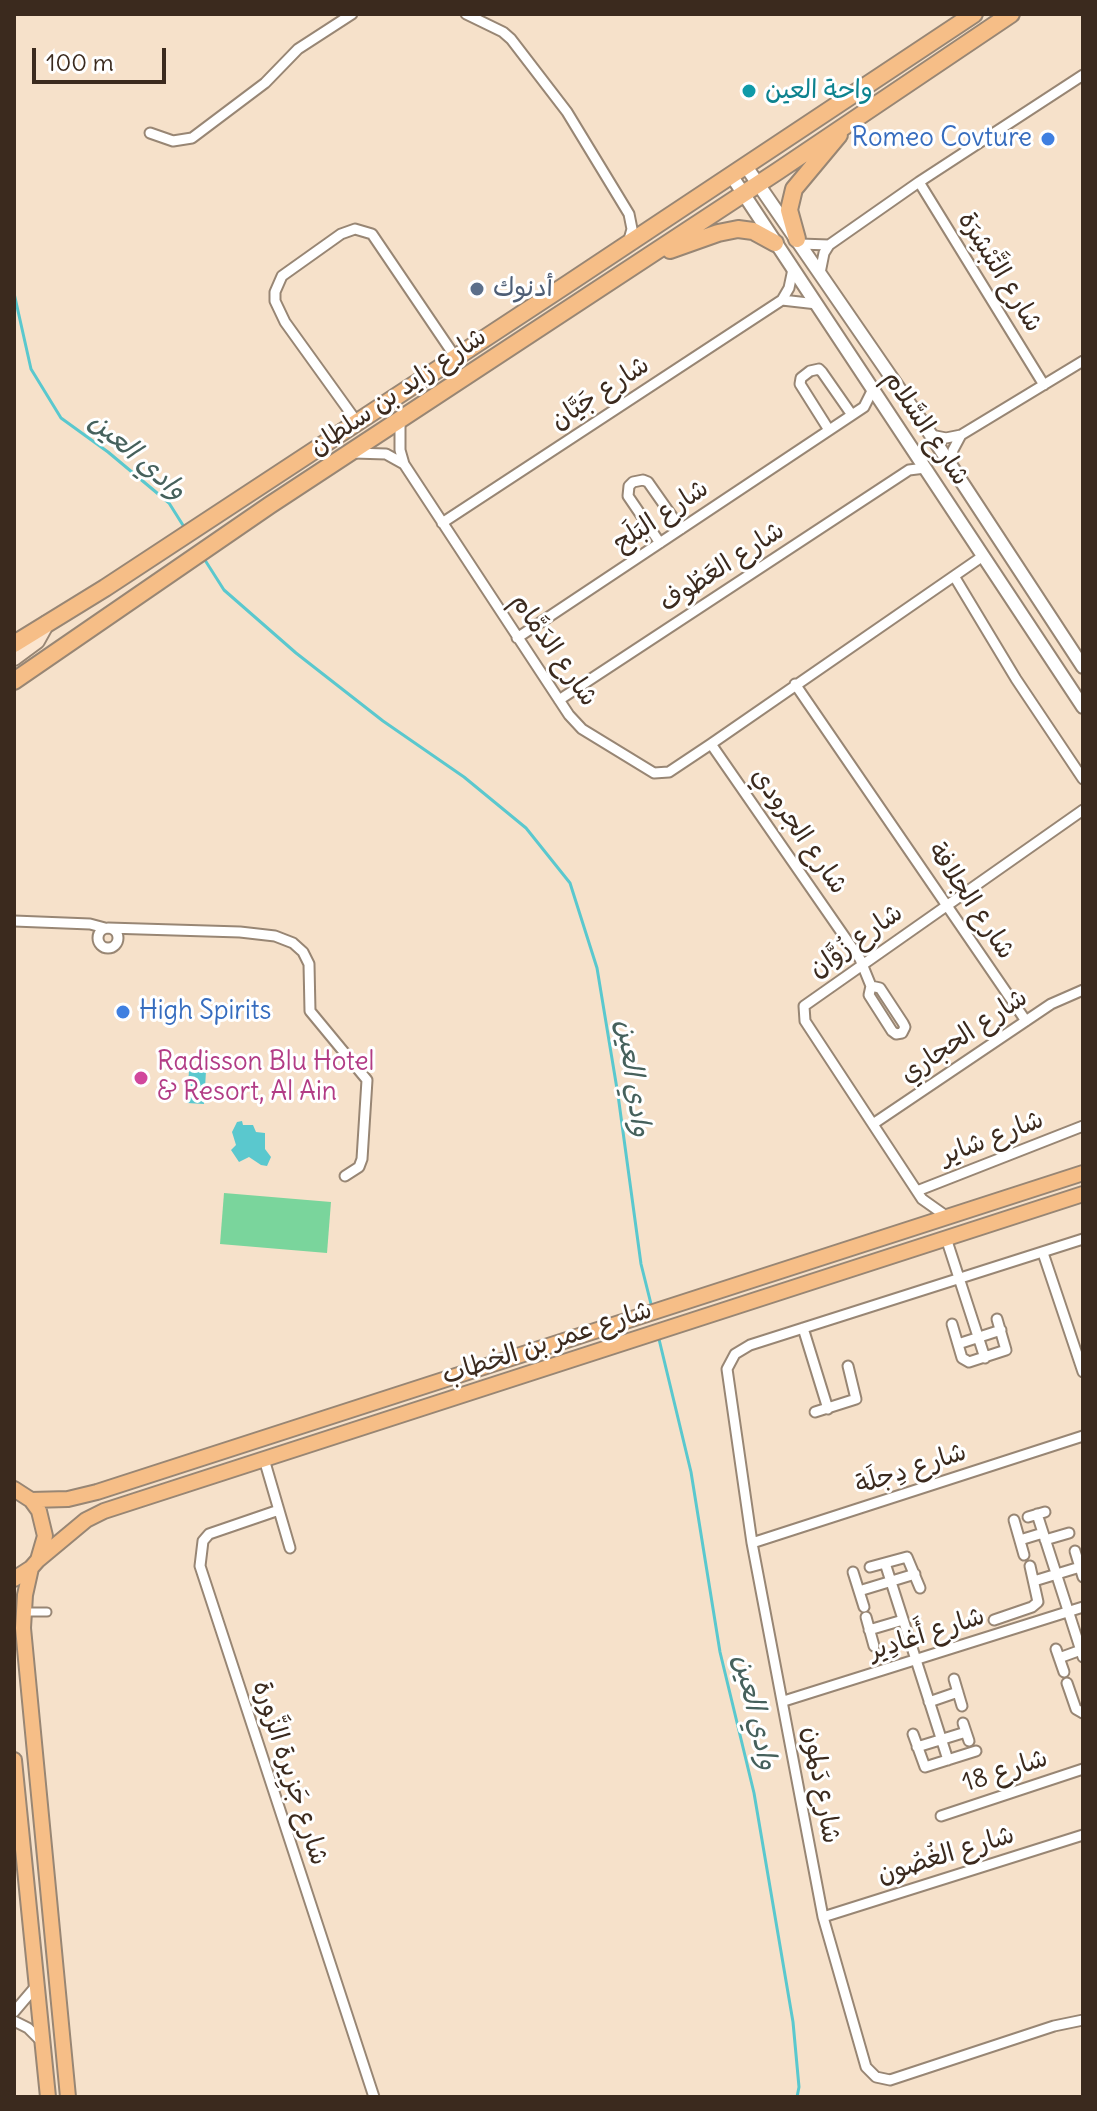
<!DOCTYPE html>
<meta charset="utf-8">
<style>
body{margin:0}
#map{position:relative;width:1097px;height:2111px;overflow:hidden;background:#f6e1ca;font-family:Delius,sans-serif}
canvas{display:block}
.frame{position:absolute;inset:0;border:16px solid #3b2a1e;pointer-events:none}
.scale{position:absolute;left:32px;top:48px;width:134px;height:36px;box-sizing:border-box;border:4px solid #3b2a1e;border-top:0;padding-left:10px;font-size:24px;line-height:28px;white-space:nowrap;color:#3b2a1e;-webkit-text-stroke:6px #fff;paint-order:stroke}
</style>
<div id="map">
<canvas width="1097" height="2111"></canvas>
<div class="frame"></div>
<div class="scale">100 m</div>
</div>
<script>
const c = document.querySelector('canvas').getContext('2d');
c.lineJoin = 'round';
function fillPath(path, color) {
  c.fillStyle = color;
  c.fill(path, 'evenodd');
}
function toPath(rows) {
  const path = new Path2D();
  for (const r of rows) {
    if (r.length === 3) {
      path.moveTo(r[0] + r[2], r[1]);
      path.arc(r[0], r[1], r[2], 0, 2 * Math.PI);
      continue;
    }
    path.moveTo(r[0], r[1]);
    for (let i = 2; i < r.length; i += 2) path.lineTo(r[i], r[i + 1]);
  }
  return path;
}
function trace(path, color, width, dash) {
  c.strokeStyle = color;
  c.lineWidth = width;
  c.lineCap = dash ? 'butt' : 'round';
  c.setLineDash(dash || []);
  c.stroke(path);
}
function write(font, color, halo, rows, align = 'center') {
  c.font = font + ' Delius,"Playpen Sans Arabic",sans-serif';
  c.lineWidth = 6;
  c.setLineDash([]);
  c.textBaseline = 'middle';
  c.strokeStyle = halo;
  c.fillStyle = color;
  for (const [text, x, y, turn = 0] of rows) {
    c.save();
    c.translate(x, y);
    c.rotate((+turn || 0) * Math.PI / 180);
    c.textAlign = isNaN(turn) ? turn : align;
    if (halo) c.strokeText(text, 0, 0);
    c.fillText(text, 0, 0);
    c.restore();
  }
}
const green = toPath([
 [224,1193,331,1202,327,1253,220,1244]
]);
const water = toPath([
 [189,1070,206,1071,204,1104,187,1103],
 [242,1121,243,1125,253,1125,256,1132,265,1133,265,1149,271,1157,267,1166,261,1165,249,1157,239,1162,231,1150,236,1145,232,1132,237,1122]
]);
const stream = toPath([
 [14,293,31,369,61,418,108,452,169,503,186,530],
 [203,557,224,590,296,653,383,721,464,777,526,828,570,883,597,968,618,1095,641,1264,652,1308],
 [658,1335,691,1472,720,1652,754,1793,793,2022,799,2087,797,2097]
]);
const pedestrian = toPath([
 [25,1612,47,1612]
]);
const minor = toPath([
 [466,14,503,32,511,39,567,112,629,214,632,229,628,243],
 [150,133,173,141,192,138,265,83,298,49,352,14],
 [919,182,1044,385],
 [800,244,829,245],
 [820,273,824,253,829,245,919,182,1083,75],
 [782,300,817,304],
 [400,421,400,450,404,464,569,715,582,729,654,773,669,772,711,744,983,556],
 [357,422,285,322,275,301,275,292,282,276,341,234,355,229,372,234,456,358],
 [829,430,800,384,801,378,810,371,819,369,822,372,852,415],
 [931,435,946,438,961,435,1083,361],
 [354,453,386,454,404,464],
 [951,466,953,450,961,435],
 [442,523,782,300,789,288,793,269],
 [660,543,628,496,629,486,633,482,643,480,648,482,681,529],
 [954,576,1016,679,1083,779],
 [517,638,864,407,873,389],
 [795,684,1026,1021],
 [559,700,909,470,925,468],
 [711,744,860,959,871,986],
 [14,921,90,924,105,928],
 [108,928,240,932,275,936,293,943,303,952,309,964,310,1011,367,1080,362,1159,359,1167,345,1176],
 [108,938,10],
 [871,986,880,988,903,1023,905,1027,902,1033,896,1034,892,1031,869,995,871,986],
 [873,1124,1051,1004,1083,990],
 [917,1191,1083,1126],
 [946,1216,922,1199,805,1021,804,1006,1083,810],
 [946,1238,985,1358],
 [1083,1239,750,1345,735,1354,727,1369,752,1543,823,1917,866,2067,876,2077,890,2080,1054,2026,1083,2020],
 [1043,1253,1083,1372],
 [952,1324,962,1358,969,1362,1006,1350,997,1319],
 [803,1328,828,1409],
 [958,1344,1001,1330],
 [815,1412,856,1399,848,1366],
 [264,1459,290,1548],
 [279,1510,209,1534,203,1541,200,1566,374,2097],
 [1037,1514,1083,1657],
 [1028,1517,1045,1512],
 [1014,1520,1024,1555],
 [1020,1540,1043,1533],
 [1045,1540,1069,1533],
 [752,1543,1083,1436],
 [1075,1551,1083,1577],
 [885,1563,948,1760],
 [870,1567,907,1557,920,1588],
 [853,1572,864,1607],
 [1034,1581,1080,1567],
 [859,1591,915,1574],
 [866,1617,874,1646],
 [994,1620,1032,1607,1038,1602,1030,1566],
 [869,1630,903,1620],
 [1056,1649,1064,1672],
 [1059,1658,1081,1650],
 [954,1679,962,1706],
 [1067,1683,1076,1709,1083,1713],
 [784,1701,1083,1607],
 [929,1702,958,1692],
 [963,1723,969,1741],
 [913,1734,925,1767,976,1751],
 [917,1747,966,1732],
 [941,1816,1083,1769],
 [823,1917,1083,1835],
 [14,2012,37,1985],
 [14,2021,28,2028,43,2043]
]);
const tertiary = toPath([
 [745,165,931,435,1083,667],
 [731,175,1083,707]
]);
const secondary = toPath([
 [14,658,37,641,47,623]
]);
const primary = toPath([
 [14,1489,31,1500,39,1511,45,1536,38,1560,31,1568,14,1579],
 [31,1500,68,1499,97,1492,1083,1173],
 [38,1560,86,1520,104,1511,1083,1194],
 [31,1568,25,1595,23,1628,68,2097],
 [14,1760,48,2097]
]);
const trunk = toPath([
 [797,239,789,210,794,189,839,135],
 [670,250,718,233,738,229,753,231,775,243],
 [14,644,105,588,566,285,974,14],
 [14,681,270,505,778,171,1011,14]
]);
const markers = [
 [749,91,8,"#0f9aa8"],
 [1048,139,8,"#3f7fe0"],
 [477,289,8,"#5c6f8a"],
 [123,1012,8,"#3f7fe0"],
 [141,1078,8,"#d1479c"]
];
const cultureNames = [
 ["واحة العين",765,91]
];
const shopNames = [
 ["Romeo Covture",1032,139],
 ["High Spirits",139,1012,"left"]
];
const streetNames = [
 ["شارع التَّبْشِرَة",1000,272,58],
 ["شارع زايد بن سلطان",398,392,-34],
 ["شارع جَيَّان",600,393,-33],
 ["شارع السَّلام",926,428,56],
 ["شارع البَلَح",661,516,-34],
 ["شارع العَطُوف",722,567,-33],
 ["شارع الدَمَّام",554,650,55],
 ["شارع الجرودي",799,831,55],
 ["شارع الجلافة",971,901,56],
 ["شارع زُوَّان",856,941,-35],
 ["شارع الحجاري",964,1036,-34],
 ["شارع شاير",992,1138,-21],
 ["شارع عمر بن الخطاب",547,1343,-18],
 ["شارع دِجلَة",911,1469,-18],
 ["شارع أَغادِير",927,1634,-18],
 ["شارع 18",1005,1771,-18],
 ["شارع جَزِيرة الزَّورة",290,1773,72],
 ["شارع دَلمون",821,1785,80],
 ["شارع الغُصُون",946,1855,-17]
];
const serviceNames = [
 ["أدنوك",493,289]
];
const hotelNames = [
 ["Radisson Blu Hotel",157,1063],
 ["& Resort, Al Ain",157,1093]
];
const waterNames = [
 ["وادي العين",137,456,41],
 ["وادي العين",633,1078,82],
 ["وادي العين",755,1712,77]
];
fillPath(green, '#7ad59c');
fillPath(water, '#5ac8ce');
trace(stream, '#5ac8ce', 3);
trace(pedestrian, '#988674', 11);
trace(minor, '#988674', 13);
trace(tertiary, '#988674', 16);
trace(secondary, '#988674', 18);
trace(primary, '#988674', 18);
trace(trunk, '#988674', 20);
trace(pedestrian, '#fff', 7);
trace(minor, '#fff', 9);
trace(tertiary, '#fff', 12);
trace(secondary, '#fbe5cf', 14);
trace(primary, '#f6be87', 14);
trace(trunk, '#f6be87', 16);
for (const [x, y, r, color] of markers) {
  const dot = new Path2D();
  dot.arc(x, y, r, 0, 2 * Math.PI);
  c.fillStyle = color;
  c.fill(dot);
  trace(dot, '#fff', 3);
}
write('26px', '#0d838f', '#fff', cultureNames, 'left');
write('26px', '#366cbe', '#fff', shopNames, 'right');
write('26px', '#3b2a1e', '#fff', streetNames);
write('26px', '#4e5e75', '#fff', serviceNames, 'left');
write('26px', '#b23c85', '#fff', hotelNames, 'left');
write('italic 28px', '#46615c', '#fff', waterNames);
</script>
